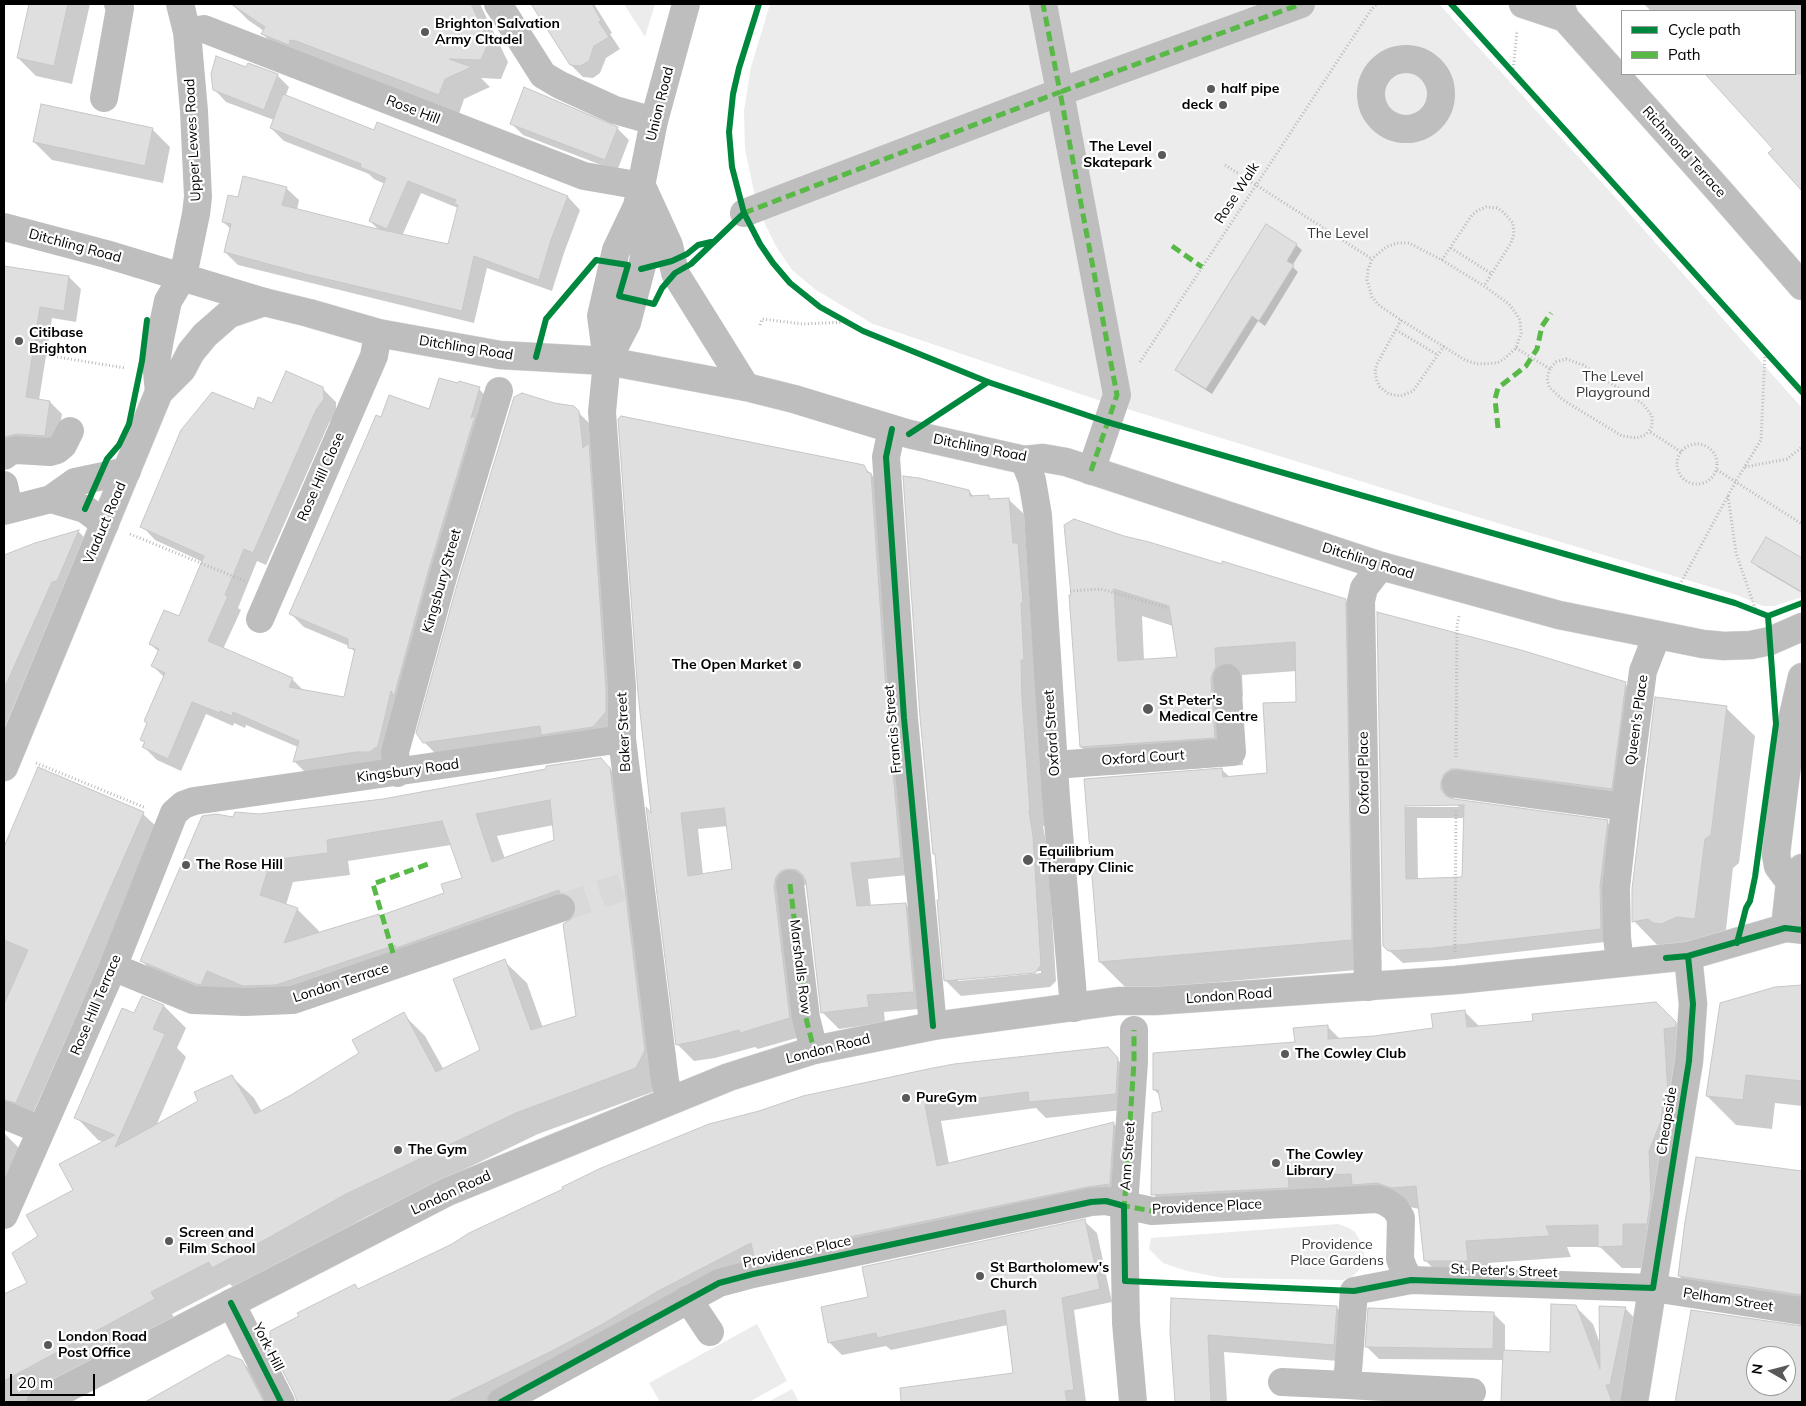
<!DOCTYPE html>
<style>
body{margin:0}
#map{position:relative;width:1806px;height:1406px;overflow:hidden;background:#fff;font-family:Mulish,sans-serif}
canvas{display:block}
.frame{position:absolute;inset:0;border:5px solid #000;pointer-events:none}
.legend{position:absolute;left:1621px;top:10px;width:175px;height:65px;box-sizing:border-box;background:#fff;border:1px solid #999;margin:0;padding:6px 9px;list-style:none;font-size:15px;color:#000}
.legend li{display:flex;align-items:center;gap:10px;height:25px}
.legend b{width:25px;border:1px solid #999}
.north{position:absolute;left:1746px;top:1346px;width:50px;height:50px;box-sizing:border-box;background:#fff;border:1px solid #999;border-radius:50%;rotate:278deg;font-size:14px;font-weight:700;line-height:20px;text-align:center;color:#000}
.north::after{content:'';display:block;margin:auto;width:18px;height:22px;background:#595959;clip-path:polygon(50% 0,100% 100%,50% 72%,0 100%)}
.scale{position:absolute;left:10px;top:1374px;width:85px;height:22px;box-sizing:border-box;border:2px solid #000;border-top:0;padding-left:6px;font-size:15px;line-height:18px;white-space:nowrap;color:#000;-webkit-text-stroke:4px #fff;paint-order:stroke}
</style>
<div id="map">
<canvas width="1806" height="1406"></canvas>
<div class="frame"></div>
<ul class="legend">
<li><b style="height:6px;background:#00873e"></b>Cycle path</li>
<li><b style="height:6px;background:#58b947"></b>Path</li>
</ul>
<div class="north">N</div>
<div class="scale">20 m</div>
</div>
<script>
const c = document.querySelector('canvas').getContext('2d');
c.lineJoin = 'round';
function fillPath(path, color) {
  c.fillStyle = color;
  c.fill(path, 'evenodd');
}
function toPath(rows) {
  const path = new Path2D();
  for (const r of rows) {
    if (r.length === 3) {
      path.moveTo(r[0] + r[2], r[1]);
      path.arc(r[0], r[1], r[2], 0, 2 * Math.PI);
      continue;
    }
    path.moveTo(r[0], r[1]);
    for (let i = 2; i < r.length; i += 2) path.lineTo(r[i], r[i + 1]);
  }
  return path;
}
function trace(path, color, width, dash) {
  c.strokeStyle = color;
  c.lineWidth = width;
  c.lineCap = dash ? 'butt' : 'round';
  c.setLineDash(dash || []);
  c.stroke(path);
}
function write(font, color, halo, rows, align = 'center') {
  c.font = font + ' Mulish,sans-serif';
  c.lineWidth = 4.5;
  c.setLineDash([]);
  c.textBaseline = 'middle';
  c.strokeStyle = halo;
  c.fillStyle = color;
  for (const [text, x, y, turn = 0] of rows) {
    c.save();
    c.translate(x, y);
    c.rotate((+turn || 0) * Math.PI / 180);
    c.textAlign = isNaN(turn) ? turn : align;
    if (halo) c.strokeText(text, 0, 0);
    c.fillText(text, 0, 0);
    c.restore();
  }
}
const green = toPath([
 [624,4,655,4,645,37],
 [770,4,1439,4,1614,196,1802,408,1802,597,1774,606,1763,606,1737,595,1431,503,1095,399,873,324,816,290,792,270,777,248,765,224,754,192,745,149,744,111,751,67],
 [1338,1224,1349,1228,1355,1232,1362,1244,1364,1250,1364,1258,1359,1270,1352,1277,1342,1280,1223,1278,1187,1271,1163,1263,1149,1249,1151,1238],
 [757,1324,787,1381,749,1402,660,1402,649,1383],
 [792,1389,799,1402,768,1402]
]);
const shadow = toPath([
 [30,4,90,4,72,84,36,76,18,58],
 [232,4,480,4,508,62,501,79,481,78,490,87,464,99,459,114,282,54,263,34,264,31,248,20],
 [532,4,594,4,612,33,610,34,620,49,606,58,600,73,593,78,583,77,571,65],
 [1644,4,1802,4,1802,189,1770,153,1774,149,1707,74,1795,74,1795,11,1651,11],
 [246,69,277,75,289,87,285,97,375,132,378,124,568,197,580,210,564,253,552,291,487,268,474,323,238,265,225,252,231,229,223,222,239,199,286,188,299,200,297,210,380,231,370,221,385,184,374,179,369,174,284,141,271,128,274,120,226,102,214,89],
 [421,193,458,208,448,246,402,236],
 [511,123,617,128,629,140,617,171,523,135],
 [152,129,170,147,163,183,52,160,34,142],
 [1296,245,1302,250,1292,266,1298,272,1265,326,1258,321,1212,394,1182,375,1176,369],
 [4,267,69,277,81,289,76,322,52,318,39,400,50,402,62,414,56,447,4,442],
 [322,388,336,402,336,413,329,423,266,565,257,561,238,608,241,610,223,649,292,679,304,691,345,699,356,653,349,646,304,627,291,614,382,418,430,411,479,389,492,402,391,759,307,774,294,761,298,747,246,725,245,728,234,723,233,726,206,714,181,771,157,760,144,747,145,744,142,740,165,678,153,666,159,652,150,644,179,618,203,562,155,540,142,526,254,411],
 [553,404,573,407,593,427,620,727,439,757,424,742],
 [863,466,881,484,918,874,868,879,871,906,905,904,922,921,930,1008,884,1012,885,1023,839,1029,822,1012,807,885,805,885,798,888,807,1035,758,1049,755,1047,715,1058,694,1061,677,1044,653,816],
 [728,826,733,870,703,875,698,829],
 [969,491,974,497,988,496,992,500,1008,499,1024,514,1045,826,1043,826,1048,853,1056,981,1050,987,961,996,946,981,940,901,936,856,934,854],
 [1041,971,1041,973,958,981,958,979],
 [79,532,90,543,31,665,4,729,4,556,36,544],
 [1124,538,1345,600,1373,628,1379,968,1128,990,1100,962,1222,770,1230,777,1269,775,1297,703,1297,671,1242,675,1243,696,1240,700,1239,708,1243,765,1109,775,1081,747],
 [1142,616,1173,626,1179,658,1144,660],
 [1767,538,1802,559,1802,593,1758,567,1753,562],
 [1378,614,1625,684,1638,697,1624,802,1453,796,1454,801,1607,822,1620,835,1614,941,1446,960,1403,963,1384,946],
 [1398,804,1456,804,1459,807,1398,807],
 [1417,818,1464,818,1463,878,1418,880],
 [1726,708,1755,736,1739,863,1733,868,1724,947,1662,950,1634,921],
 [600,759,623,782,658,1090,538,1134,366,1217,292,1259,235,1289,230,1284,172,1314,176,1321,26,1402,4,1402,4,1295,29,1283,39,1237,75,1191,104,1142,98,1140,76,1117,135,1015,143,998,164,1006,186,1028,177,1048,186,1057,156,1126,200,1102,231,1076,254,1098,262,1112,292,1096,361,1053,403,1014,425,1036,444,1070,482,1051,504,961,527,983,543,1028,577,1017,574,919,576,914,419,970,299,1007,164,983,142,961,234,818,383,800],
 [554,825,555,840,505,859,497,836],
 [451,845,463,879,446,894,380,917,318,934,319,931,297,909,286,905,293,882,350,875,348,861],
 [39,769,143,814,159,829,31,1118,5,1124,4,1130,4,849],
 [1802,986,1802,1106,1775,1103,1772,1129,1736,1125,1707,1096,1776,988],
 [1656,1004,1698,1046,1669,1245,1645,1246,1645,1268,1622,1268,1600,1247,1567,1247,1571,1257,1488,1263,1489,1283,1447,1282,1425,1260,1420,1209,1399,1205,1175,1216,1153,1194,1164,1112,1161,1096,1154,1090,1296,1043,1327,1026,1340,1039,1374,1037,1434,1029,1465,1012,1480,1027,1534,1023],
 [1107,1049,1134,1076,1132,1109,1046,1118,1036,1108,941,1121,949,1164,1114,1124,1129,1140,1125,1199,771,1272,494,1402,298,1402,296,1395,355,1286,359,1290,452,1245],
 [4,1133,20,1149,4,1186],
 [1697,1158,1802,1172,1802,1319,1709,1305,1679,1276],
 [1084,1221,1097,1233,1112,1302,1074,1310,1086,1402,911,1402,909,1388,1015,1374,1008,1325,891,1350,886,1346,842,1355,829,1342,870,1298],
 [1575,1306,1593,1324,1600,1344,1625,1308,1642,1326,1622,1402,1502,1402,1504,1360,1379,1359,1367,1347,1493,1313,1505,1325,1505,1351,1551,1353],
 [1337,1308,1354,1324,1351,1362,1224,1352,1227,1402,1176,1402,1171,1331],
 [1692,1311,1802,1332,1802,1402,1676,1402],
 [1756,1356,1786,1356,1786,1386,1756,1386],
 [241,1361,258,1377,270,1402,148,1402,186,1382]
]);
const building = toPath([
 [29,4,68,4,54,66,17,58,29,4],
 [231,4,471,4,489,41,481,60,449,59,472,67,445,79,439,95,296,41,290,40,289,45,261,34,265,27,231,4],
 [531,4,592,4,601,20,599,22,609,37,594,46,589,61,580,66,570,65,531,4],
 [216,56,246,67,248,63,278,74,264,110,213,90,211,74,216,56],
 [1705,74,1802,74,1802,191,1768,153,1773,149,1705,74],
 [524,87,618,127,605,160,510,124,524,87],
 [283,94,374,130,377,122,568,196,551,240,539,280,474,256,462,311,305,274,224,252,231,224,222,222,228,195,238,197,243,176,287,187,282,205,369,227,448,244,458,205,454,204,456,200,408,181,387,229,369,221,386,178,360,167,361,164,270,128,283,94],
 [41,104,153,128,145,166,33,142,41,104],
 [1266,224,1297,244,1287,261,1294,265,1259,321,1252,316,1206,389,1175,370,1266,224],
 [4,266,69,276,64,311,40,307,26,397,50,401,45,436,17,434,4,437,4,266],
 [286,371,323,387,324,399,316,410,253,553,244,549,225,595,228,596,208,641,293,678,289,687,344,697,355,649,348,648,348,639,289,614,364,443,376,415,381,417,389,395,429,409,439,378,458,383,459,381,480,387,471,418,475,416,428,572,394,696,391,691,378,746,370,752,356,752,293,762,299,741,233,712,232,716,220,711,220,713,192,702,168,759,142,747,145,742,140,740,147,723,144,721,165,673,151,666,159,649,149,644,164,610,179,616,204,556,140,527,181,430,212,392,254,409,258,397,272,403,286,371],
 [522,393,554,403,574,406,579,411,583,448,589,443,606,688,606,712,593,727,541,735,540,726,423,743,416,733,458,581,514,397,522,393],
 [621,416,864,465,868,473,871,473,888,719,901,858,851,863,857,906,906,903,914,992,867,995,869,1007,821,1013,806,882,803,875,797,870,788,869,781,871,776,877,774,886,790,1018,740,1033,739,1030,697,1041,676,1045,646,807,651,813,638,694,618,419,621,416],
 [724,808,732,869,688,876,681,813,724,808],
 [903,476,919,478,969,490,970,496,989,495,989,499,1009,498,1013,543,1018,543,1023,603,1021,603,1024,660,1021,660,1022,698,1030,811,1029,811,1033,836,1041,965,1035,973,944,981,937,900,939,900,935,854,933,854,920,717,903,476],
 [1074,519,1124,536,1149,542,1222,564,1222,561,1346,599,1352,940,1099,962,1084,779,1222,768,1223,777,1267,773,1263,703,1296,702,1295,642,1215,648,1216,667,1213,672,1211,679,1215,738,1080,747,1069,595,1071,595,1064,525,1074,519],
 [1114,589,1169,606,1177,657,1118,661,1114,589],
 [79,530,57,581,52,582,4,689,4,555,35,543,79,530],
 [1766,537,1802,558,1802,592,1751,562,1766,537],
 [1377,612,1521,650,1626,682,1612,789,1458,769,1451,769,1444,774,1441,782,1441,789,1446,796,1454,799,1608,820,1600,886,1601,929,1433,948,1388,951,1383,946,1377,612],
 [1464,805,1462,877,1406,879,1405,806,1464,805],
 [1655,697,1727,706,1711,835,1705,839,1695,919,1677,917,1661,924,1653,923,1648,919,1632,922,1632,889,1655,697],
 [601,758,610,768,645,1050,636,1068,516,1113,344,1195,270,1237,212,1268,209,1262,151,1292,155,1299,4,1381,4,1294,27,1283,12,1253,38,1236,26,1215,73,1190,59,1164,115,1135,74,1118,122,1008,134,1013,142,996,164,1005,153,1029,165,1034,115,1147,198,1101,194,1092,232,1075,255,1114,291,1095,359,1053,352,1040,404,1012,436,1072,480,1050,453,979,505,959,531,1030,576,1016,563,924,573,918,576,911,576,903,571,896,564,893,560,893,559,890,396,948,395,945,276,985,243,986,207,971,201,985,196,984,140,961,202,816,216,814,233,817,235,812,259,814,383,799,546,769,546,766,601,758],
 [550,800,554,840,492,862,476,814,550,800],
 [442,821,462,878,441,884,444,893,379,916,379,914,284,943,298,908,260,895,271,860,328,853,327,840,442,821],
 [38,767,144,812,16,1103,4,1100,4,1004,28,950,4,940,4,847,38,767],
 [1802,985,1802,1081,1746,1075,1743,1100,1706,1096,1720,1003,1775,987,1802,985],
 [1656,1002,1676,1022,1676,1027,1664,1029,1668,1094,1668,1096,1664,1096,1661,1121,1649,1151,1651,1197,1647,1224,1623,1224,1623,1246,1598,1247,1598,1225,1546,1226,1550,1236,1466,1241,1468,1261,1424,1261,1416,1186,1392,1188,1377,1183,1352,1185,1351,1174,1288,1176,1289,1188,1151,1195,1152,1113,1162,1111,1158,1090,1153,1090,1153,1053,1295,1042,1293,1028,1328,1025,1328,1039,1374,1036,1433,1028,1431,1014,1465,1010,1467,1027,1533,1021,1532,1014,1656,1002],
 [1108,1047,1118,1058,1116,1094,1029,1102,1028,1092,925,1105,937,1166,1114,1122,1110,1184,1088,1187,754,1257,751,1243,660,1290,601,1325,552,1351,447,1402,297,1402,295,1395,270,1346,270,1331,299,1316,297,1313,355,1284,358,1289,452,1244,469,1233,563,1189,562,1187,601,1168,709,1124,759,1111,803,1096,928,1069,954,1064,1108,1047],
 [1696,1157,1802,1171,1802,1295,1678,1276,1685,1222,1696,1157],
 [1085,1219,1100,1289,1062,1298,1074,1390,1065,1391,1067,1402,901,1402,900,1388,1013,1373,1005,1310,877,1338,876,1333,828,1343,821,1307,868,1297,862,1267,1085,1219],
 [1171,1298,1337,1306,1334,1345,1208,1335,1211,1402,1175,1402,1170,1332,1171,1298],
 [1551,1304,1576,1305,1600,1369,1599,1306,1626,1307,1610,1385,1606,1385,1612,1402,1501,1402,1503,1350,1550,1352,1551,1304],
 [1368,1308,1494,1312,1493,1349,1365,1347,1368,1308],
 [1691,1310,1802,1326,1802,1402,1675,1402,1691,1310],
 [1756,1356,1786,1356,1786,1386,1756,1386,1756,1356],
 [228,1355,242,1360,264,1402,145,1402,228,1355]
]);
const minorTunnel = toPath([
 [561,908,622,887]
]);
const path = toPath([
 [1513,72,1517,30],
 [1225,165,1372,259,1368,270,1367,280,1372,297,1380,306,1401,320,1465,360,1477,364,1497,363,1504,359,1516,348,1521,333,1520,320,1517,315,1509,304,1484,286,1442,260,1409,243,1397,243,1386,247,1372,259],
 [1451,248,1492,274],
 [1442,260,1472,215,1477,211,1486,207,1497,208,1502,211,1513,223,1514,234,1511,243,1484,286],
 [1401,320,1377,364,1375,371,1377,381,1380,387,1389,394,1401,396,1413,391,1444,346],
 [760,325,762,319,803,324,846,322],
 [1396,330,1438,355],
 [1516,348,1550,369,1556,362,1566,359,1583,365,1643,404,1652,416,1652,426,1649,431,1681,452],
 [33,353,125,368],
 [1140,362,1371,10,1377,4],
 [1550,369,1547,378,1549,387,1563,400,1622,436,1637,438,1645,435,1649,431],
 [1697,464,20],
 [1745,467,1787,459,1802,447],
 [1717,470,1802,524],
 [1728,496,1736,553,1756,611],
 [130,534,247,582],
 [1678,588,1736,481,1761,440,1765,352],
 [1070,591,1101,589,1168,608],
 [1456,757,1457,625,1459,616],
 [36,763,146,808],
 [1455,952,1456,811],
 [1152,1282,1326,1289]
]);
const minor = toPath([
 [498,4,543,75,560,85,615,110,654,121],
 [187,32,204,29,584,176,642,186],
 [1406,94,35],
 [104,98,120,8,118,4],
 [642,186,669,245,675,273,746,387],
 [744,213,1060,92,1043,4],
 [4,227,106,254,264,302],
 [607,361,627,323,644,258,637,206],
 [159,392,156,362,160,339,168,301,183,276,196,214,198,197,194,111,187,32,180,4],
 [892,429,886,457,904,718,933,1026],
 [4,456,9,452,16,450,50,452,57,450,63,445,70,431],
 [1024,460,1032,480,1038,515,1056,798,1074,1008],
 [1091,471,1117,395,1060,92,1301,4],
 [4,485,9,508],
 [51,499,85,509,105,524],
 [4,511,51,499,75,482,127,471],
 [260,619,374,356,378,333],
 [1054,765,1232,752,1227,678],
 [397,773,395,752,443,577,499,391],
 [1456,784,1625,807],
 [790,884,806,1018,814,1050],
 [1785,928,1802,930],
 [1620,963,1617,937,1616,888,1625,807,1643,671,1657,635],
 [113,967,193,1000,245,1002,293,1000,561,908],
 [1368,987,1361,601,1364,588,1381,566],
 [670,1100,665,1081,622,739,622,687,602,412,607,361,601,316,616,250,637,206,654,121,686,4],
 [4,1115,41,1130],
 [4,1215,113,967,174,813,183,805,194,801,622,739],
 [688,1299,710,1332],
 [231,1303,281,1402],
 [1282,1382,1347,1385,1354,1291,1411,1280,1653,1288,1802,1311],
 [1347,1385,1472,1392],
 [501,1402,719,1283,753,1274,1091,1202,1106,1201,1152,1211,1377,1199,1386,1202,1395,1208,1401,1218,1400,1259,1404,1270,1411,1280],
 [1133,1402,1126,1323,1124,1206,1134,1062,1134,1030]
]);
const major = toPath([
 [1523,4,1565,18],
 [1560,4,1565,18,1722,194,1802,286],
 [1634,1402,1689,1061,1693,1004,1688,956]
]);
const highway = toPath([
 [4,767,159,392,182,369,191,352,205,335,229,314,264,302,309,313,378,333,500,355,607,361,746,387,794,399,909,434,1024,460,1043,458,1066,462,1381,566,1559,615,1703,644,1724,646,1751,645,1770,641,1802,627],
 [1790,882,1778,866,1776,854,1793,716,1802,677],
 [40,1402,447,1192,729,1077,814,1050,933,1026,1118,1001,1155,1001,1456,980,1688,956,1785,928,1790,882,1802,868]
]);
const quiet = toPath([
 [744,213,1060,92,1043,4],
 [1172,246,1202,267],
 [1498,428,1495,399,1498,388,1526,366,1537,349,1542,326,1551,313],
 [1091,471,1117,395,1060,92,1301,4],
 [790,884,806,1018,814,1050],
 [393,953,373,884,428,864],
 [1120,1205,1152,1211],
 [1124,1211,1134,1062,1134,1030]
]);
const cycleway = toPath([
 [759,4,739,68,733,94,729,132,732,167,744,213,760,244,773,263,790,283,820,307,863,331,988,382,1107,422,1735,603,1768,616,1802,603],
 [1451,4,1802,392],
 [641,269,672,261,687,254,698,245,711,242],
 [536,357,546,319,596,260,628,265,619,296,654,304,662,288,675,273,691,264,744,213],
 [892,429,886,457,904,718,933,1026],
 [909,434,988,382],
 [85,509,107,459,119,445,129,424,142,361,147,320],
 [1737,943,1746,908,1750,901,1755,877,1776,724,1768,616],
 [1666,958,1688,956,1785,928,1802,930],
 [231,1303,281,1402],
 [501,1402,719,1283,753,1274,1091,1202,1106,1201,1124,1206,1125,1281,1354,1291,1411,1280,1653,1288,1689,1061,1693,1004,1688,956]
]);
const markers = [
 [425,32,5,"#595959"],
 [1211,89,5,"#595959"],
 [1223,105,5,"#595959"],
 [1162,155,5,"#595959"],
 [19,341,5,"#595959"],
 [797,665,5,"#595959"],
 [1148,709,6,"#595959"],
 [1028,860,6,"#595959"],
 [186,865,5,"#595959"],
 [1285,1054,5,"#595959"],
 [906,1098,5,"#595959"],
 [398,1150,5,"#595959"],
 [1276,1163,5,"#595959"],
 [169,1241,5,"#595959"],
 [980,1276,5,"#595959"],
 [48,1345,5,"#595959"]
];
const poiNames = [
 ["Brighton Salvation",435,24],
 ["Army CItadel",435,40],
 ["half pipe",1221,89],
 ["deck",1213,105,"right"],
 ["The Level",1152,147,"right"],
 ["Skatepark",1152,163,"right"],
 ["Citibase",29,333],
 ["Brighton",29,349],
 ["The Open Market",787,665,"right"],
 ["St Peter's",1159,701],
 ["Medical Centre",1159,717],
 ["Equilibrium",1039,852],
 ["Therapy Clinic",1039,868],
 ["The Rose Hill",196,865],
 ["The Cowley Club",1295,1054],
 ["PureGym",916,1098],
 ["The Gym",408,1150],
 ["The Cowley",1286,1155],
 ["Library",1286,1171],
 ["Screen and",179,1233],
 ["Film School",179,1249],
 ["St Bartholomew's",990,1268],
 ["Church",990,1284],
 ["London Road",58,1337],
 ["Post Office",58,1353]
];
const streetNames = [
 ["Union Road",660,104,-76],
 ["Rose Hill",413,110,21],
 ["Upper Lewes Road",193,140,-93],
 ["Richmond Terrace",1684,152,48],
 ["Rose Walk",1237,193,-57],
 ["Ditchling Road",75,246,15],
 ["Ditchling Road",466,348,9],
 ["Ditchling Road",980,448,11],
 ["Rose Hill Close",321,477,-66],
 ["Viaduct Road",105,523,-67],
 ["Ditchling Road",1368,561,17],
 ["Kingsbury Street",442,581,-74],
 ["Queen's Place",1637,720,-82],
 ["Francis Street",893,729,-95],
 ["Baker Street",624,732,-93],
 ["Oxford Street",1052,733,-94],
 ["Oxford Court",1143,758,-4],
 ["Kingsbury Road",408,771,-8],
 ["Oxford Place",1364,773,-91],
 ["Marshalls Row",800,967,83],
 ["London Terrace",341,983,-18],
 ["London Road",1229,996,-4],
 ["Rose Hill Terrace",96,1005,-67],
 ["London Road",828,1049,-14],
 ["Cheapside",1667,1121,-81],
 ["Ann Street",1128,1156,-86],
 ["London Road",451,1193,-25],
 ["Providence Place",1207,1207,-3],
 ["Providence Place",797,1252,-12],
 ["St. Peter's Street",1504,1271,2],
 ["Pelham Street",1728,1300,9],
 ["York Hill",268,1347,63]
];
const parkNames = [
 ["The Level",1338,234],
 ["The Level",1613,377],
 ["Playground",1613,393],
 ["Providence",1337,1245],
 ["Place Gardens",1337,1261]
];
fillPath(green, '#ececec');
fillPath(shadow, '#0003');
fillPath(building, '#dfdfdf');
trace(building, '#c7c7c7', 1);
trace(minorTunnel, '#d9d9d9', 28, [28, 14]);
trace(major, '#dbdbdb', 29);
trace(highway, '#dbdbdb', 29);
trace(path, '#b9b9b9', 3, [1, 2.5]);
trace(minor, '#bebebe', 28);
trace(major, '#bebebe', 28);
trace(highway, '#bebebe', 28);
trace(quiet, '#58b947', 5, [10, 5]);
trace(cycleway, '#00873e', 6);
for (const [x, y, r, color] of markers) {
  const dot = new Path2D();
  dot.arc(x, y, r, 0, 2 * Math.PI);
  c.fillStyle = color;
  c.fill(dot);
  trace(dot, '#fff', 2);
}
write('bold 14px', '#000', '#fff', poiNames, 'left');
write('14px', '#000', '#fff', streetNames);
write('14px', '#333', '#fff', parkNames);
</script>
